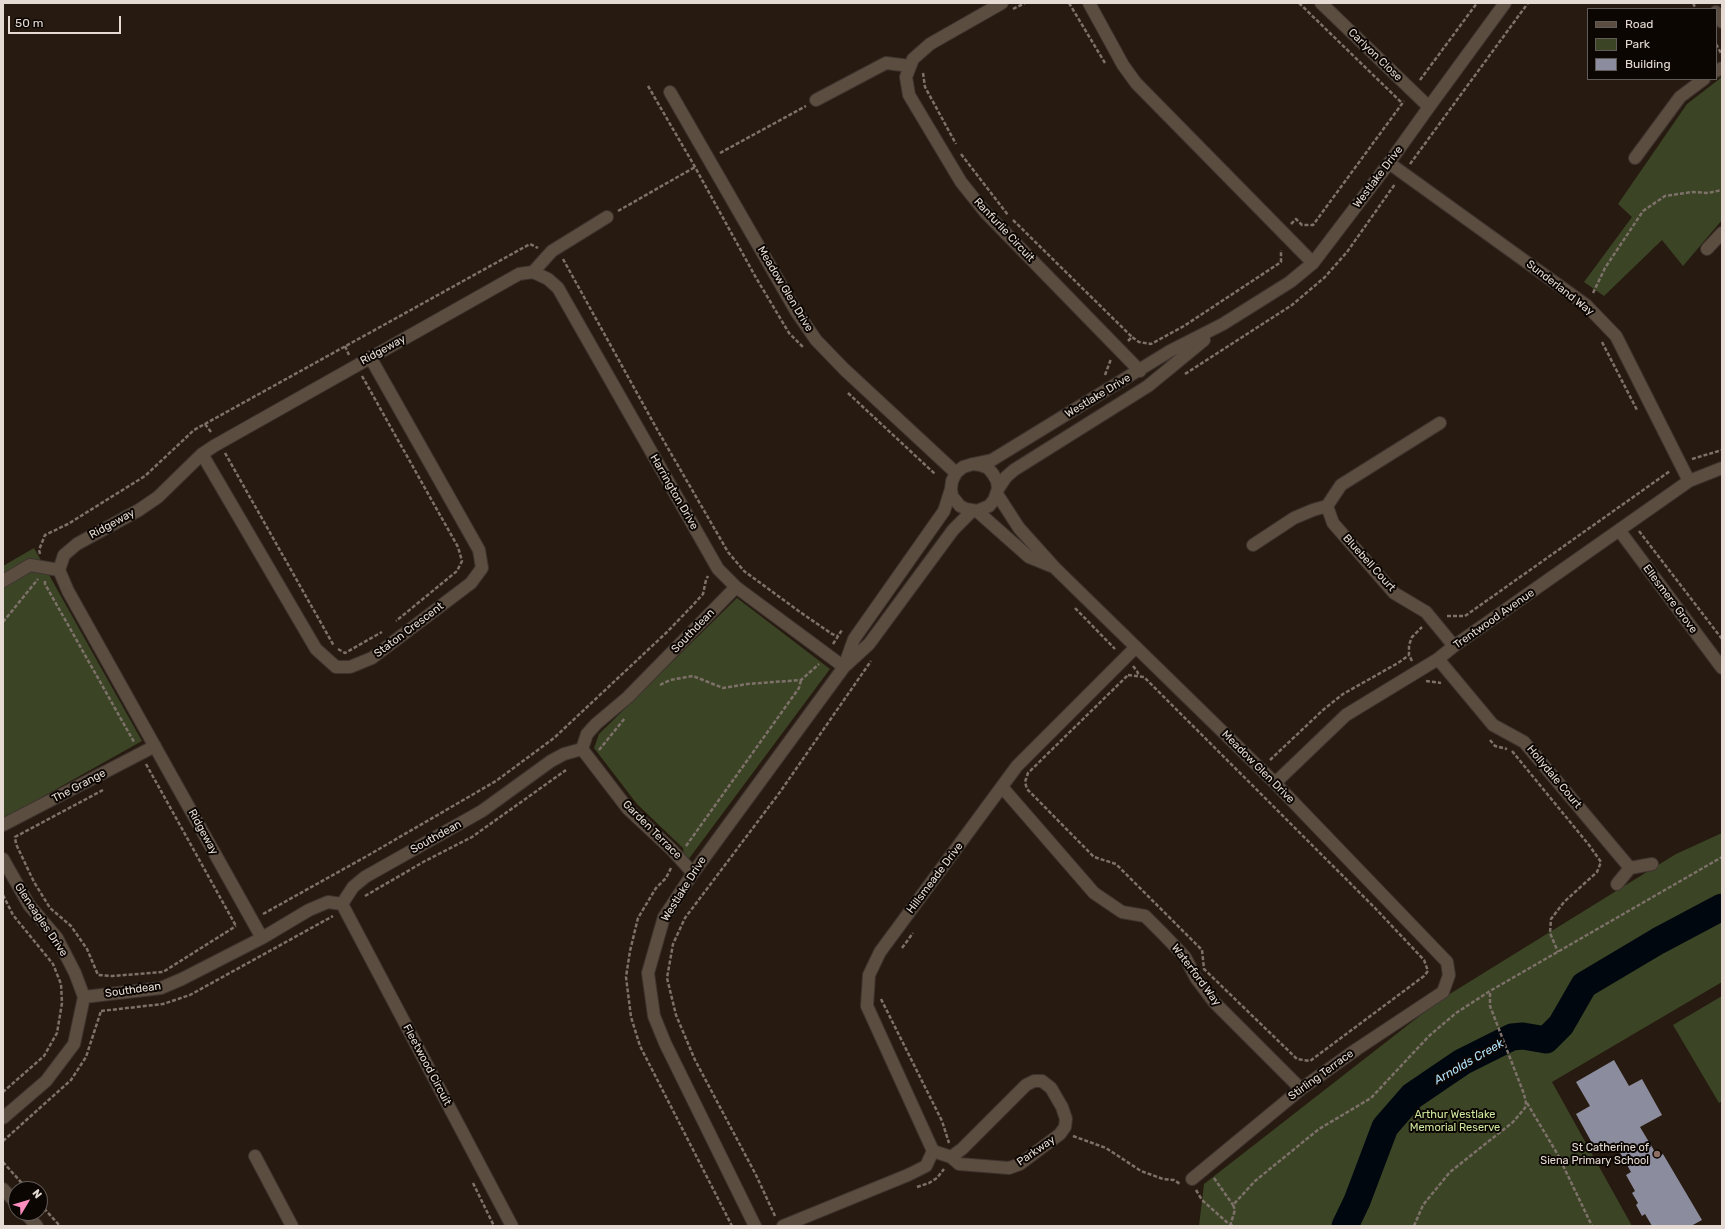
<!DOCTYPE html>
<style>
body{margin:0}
#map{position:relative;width:1725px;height:1229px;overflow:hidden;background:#271a10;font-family:Rubik,sans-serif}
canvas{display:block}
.frame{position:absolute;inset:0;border:4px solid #e5dbd4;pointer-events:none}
.legend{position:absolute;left:1587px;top:8px;width:130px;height:72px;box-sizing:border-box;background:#0c0603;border:1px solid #635b57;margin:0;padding:5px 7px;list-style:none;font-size:12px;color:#e5dbd4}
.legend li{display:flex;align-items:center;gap:8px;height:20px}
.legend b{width:20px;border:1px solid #635b57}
.north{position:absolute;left:8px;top:1181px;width:40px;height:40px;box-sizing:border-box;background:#0c0603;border:1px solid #635b57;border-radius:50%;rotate:52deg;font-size:11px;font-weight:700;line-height:16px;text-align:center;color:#e5dbd4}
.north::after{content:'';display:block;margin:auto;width:14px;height:18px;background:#fd8ebf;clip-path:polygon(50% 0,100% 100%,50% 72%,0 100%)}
.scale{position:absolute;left:8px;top:16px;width:113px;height:18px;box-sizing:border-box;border:2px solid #e5dbd4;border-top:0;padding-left:5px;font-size:12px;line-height:14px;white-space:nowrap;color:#e5dbd4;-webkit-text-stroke:3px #0c0603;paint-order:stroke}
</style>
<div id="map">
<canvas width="1725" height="1229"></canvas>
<div class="frame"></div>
<ul class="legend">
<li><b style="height:5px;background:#5c4d41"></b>Road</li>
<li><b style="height:11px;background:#3b4525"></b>Park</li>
<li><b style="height:11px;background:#8c8c9f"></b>Building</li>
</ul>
<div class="north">N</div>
<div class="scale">50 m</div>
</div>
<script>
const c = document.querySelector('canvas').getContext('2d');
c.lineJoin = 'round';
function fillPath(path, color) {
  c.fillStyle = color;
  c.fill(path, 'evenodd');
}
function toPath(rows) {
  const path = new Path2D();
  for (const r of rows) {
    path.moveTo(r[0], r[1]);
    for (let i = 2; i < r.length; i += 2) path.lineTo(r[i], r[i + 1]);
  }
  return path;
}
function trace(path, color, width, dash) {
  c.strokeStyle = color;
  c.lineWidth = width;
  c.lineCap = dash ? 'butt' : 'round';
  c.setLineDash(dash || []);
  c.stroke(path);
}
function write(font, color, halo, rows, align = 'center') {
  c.font = font + ' Rubik,sans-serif';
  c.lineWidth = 4;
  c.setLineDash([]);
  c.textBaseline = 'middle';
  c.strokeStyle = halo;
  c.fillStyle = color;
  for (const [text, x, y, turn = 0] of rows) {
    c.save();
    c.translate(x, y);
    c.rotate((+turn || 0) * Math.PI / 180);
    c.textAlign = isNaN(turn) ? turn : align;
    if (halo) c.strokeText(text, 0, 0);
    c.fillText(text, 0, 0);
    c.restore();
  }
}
const green = toPath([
 [1722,77,1722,220,1683,266,1662,240,1604,296,1584,282,1632,217,1618,204,1687,104],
 [34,548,142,741,3,819,3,566],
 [737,598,830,669,685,864,683,848,637,804,594,748,599,734],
 [1722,833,1722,982,1552,1082,1632,1226,1199,1226,1204,1184,1440,1000,1676,854],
 [1722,996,1722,1101,1719,1103,1673,1025]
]);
const river = toPath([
 [1345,1226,1357,1201,1385,1127,1412,1096,1462,1062,1512,1037,1523,1036,1546,1040,1561,1025,1584,985,1658,941,1722,907]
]);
const building = toPath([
 [1614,1060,1629,1086,1642,1079,1662,1115,1640,1127,1658,1157,1663,1154,1702,1220,1691,1226,1652,1226,1645,1214,1642,1216,1636,1205,1638,1203,1632,1193,1635,1191,1626,1175,1631,1172,1614,1142,1597,1152,1576,1114,1590,1106,1576,1082]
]);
const path = toPath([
 [1069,3,1105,63],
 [1299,3,1402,103],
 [1693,3,1696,9],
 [1013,9,1025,3],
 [1716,44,1722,55],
 [923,73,925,87,956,144],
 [1420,80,1477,3],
 [648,86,695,167,755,276,789,333,804,348],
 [720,153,806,106],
 [961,154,1008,215],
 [1410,164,1528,3],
 [618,211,695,167],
 [1013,220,1132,337],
 [1291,224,1296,219,1302,225,1313,225,1404,101],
 [563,259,658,431,728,552,744,571,800,612,832,634,838,636],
 [1593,293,1605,268,1643,211,1665,196,1692,192,1708,193,1722,190],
 [1128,341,1132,337,1139,342,1151,344,1184,326,1281,262,1281,250],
 [1602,342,1637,410],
 [345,346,349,355],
 [1185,374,1292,305,1325,277,1347,252,1395,184],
 [1105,375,1111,359],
 [362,376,458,547,462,561,457,571,396,621],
 [848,393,935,474],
 [205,424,211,432],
 [225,453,334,646],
 [1692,459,1722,450],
 [1639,531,1722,639],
 [40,554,39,550,45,535,68,524,145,476,194,430,530,244,538,248],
 [45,581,45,584,134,742],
 [1075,608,1115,649],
 [1447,616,1465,616,1670,471],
 [3,622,38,579],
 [833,644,842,630],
 [338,649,345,653,382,632],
 [1412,661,1409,655,1409,645,1412,637,1422,627],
 [1133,666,1137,671,1139,676],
 [1128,675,1144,677,1375,908,1424,960,1428,971,1424,976,1310,1061,1297,1059,1204,969,1202,950,1116,864,1094,857,1027,789,1025,782,1028,773,1128,675],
 [1426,681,1441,683],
 [660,685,670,680,693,676,723,688,747,684,801,680,819,664],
 [1490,740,1495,746,1507,749],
 [599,750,625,718],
 [1512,751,1589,845,1601,862,1597,872,1564,902,1551,919,1550,933,1558,952],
 [1270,760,1323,710,1343,694,1398,663,1409,655],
 [146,764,236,926],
 [103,790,15,837,16,844,34,882,50,908,71,926,87,949,98,975,112,976,163,972,236,926],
 [686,846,799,688,801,680],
 [671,868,666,878,656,888,638,918,630,951,626,977,631,1017,640,1046,732,1226],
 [3,895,13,915,53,964,61,984,62,1003,57,1033,44,1056,3,1092],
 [365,896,425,861,472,837,566,770],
 [263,914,367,856,496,781,554,738,667,632,693,605,703,594,706,580,708,576],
 [902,948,913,933],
 [881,999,942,1121,949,1143],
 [101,1011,163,1004,190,995,333,916],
 [1527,1103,1558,1155,1592,1226],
 [1073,1136,1106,1148,1141,1171,1163,1179,1174,1180,1180,1184],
 [3,1141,71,1080,86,1057,101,1011],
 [3,1162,27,1189],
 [1214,1178,1233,1205],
 [473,1183,494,1226],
 [917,1187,929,1183,937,1178,944,1169],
 [1196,1190,1202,1200,1230,1225,1234,1226],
 [40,1204,60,1226],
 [775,1216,756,1175,695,1060,676,1015,667,978,673,944,685,918,780,792,871,661],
 [1230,1226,1235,1210,1233,1205,1255,1181,1319,1129,1371,1098,1429,1036,1456,1013,1490,991,1722,857],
 [1414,1226,1423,1205,1450,1172,1513,1122,1525,1108,1526,1103,1524,1094,1490,1006,1490,991]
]);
const minor = toPath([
 [1002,3,930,44,913,59,906,77,909,95,961,182,985,212,1140,371],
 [1089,3,1123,65,1136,83,1313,263],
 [1321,3,1429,107],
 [1716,12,1722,22],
 [1716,71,1722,68],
 [670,92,796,311,816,340,844,369,956,473],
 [816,100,886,63,910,66],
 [1635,158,1680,97,1704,79],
 [1389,163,1586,305,1616,336,1689,481],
 [1707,249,1722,233],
 [533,272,552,251,607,217],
 [1440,423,1341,485,1327,506,1333,523,1394,593,1426,612,1454,646],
 [202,454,316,649,336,667,350,667,372,658,471,583,482,568,479,550,370,357],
 [973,464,980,465,988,468,993,474,997,481,998,489,994,500,989,506,977,511,966,509,960,506,952,496,951,489,952,481,956,473,963,467,973,464,992,460,1170,351,1223,324,1290,282,1313,263,1389,163,1429,107,1505,3],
 [998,489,1006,477,1014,470,1148,386,1204,340],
 [997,494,1019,528,1055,568,1275,783,1447,962,1449,975,1443,992,1357,1049,1301,1089,1192,1179],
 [977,511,1029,557,1051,566],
 [1619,530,1722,668],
 [1253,545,1294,518,1313,510,1327,506],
 [3,581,30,565,59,570],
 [1438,659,1493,725,1524,742,1630,868],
 [845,664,854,639,944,511,951,489],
 [582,749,628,809,672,850,693,873],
 [1275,783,1346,715,1438,659,1454,646,1689,481,1722,468],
 [1002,787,1094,893,1122,912,1145,916,1165,936,1185,957,1196,978,1214,1002,1301,1089],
 [3,825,155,746],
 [3,859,29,905,57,938,75,973,84,997,74,1044,46,1081,3,1118],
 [1617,884,1630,868,1652,864],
 [342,904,512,1226],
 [262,938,68,591,59,570,64,555,77,544,139,510,158,497,202,454,214,446,519,274,533,272,548,279,558,288,718,569,736,587,844,667],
 [84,997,161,988,182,979,262,938,309,910,328,902,342,904,353,887,365,877,482,811,551,761,564,754,582,749,587,734,596,724,628,697,736,587],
 [933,1151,867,1006,869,975,880,952,1017,766,1136,647],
 [933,1151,951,1157,959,1164,1009,1168,1020,1164,1060,1134,1065,1127,1066,1119,1062,1107,1051,1088,1042,1081,1034,1081,1026,1085,962,1149,951,1157],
 [255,1156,292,1226],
 [3,1189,16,1203],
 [25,1213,37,1226],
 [755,1226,665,1043,654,1016,648,973,664,917,693,873,844,667,869,644,953,530,972,511],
 [783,1226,908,1175,926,1166,933,1151]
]);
const markers = [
 [1657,1154,4,"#8d6e63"]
];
const streetNames = [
 ["Carlyon Close",1375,55,44],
 ["Westlake Drive",1378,177,-53],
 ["Ranfurlie Circuit",1004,230,47],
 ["Sunderland Way",1560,288,38],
 ["Meadow Glen Drive",785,289,59],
 ["Ridgeway",383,350,-29],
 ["Westlake Drive",1098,396,-31],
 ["Harrington Drive",674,492,60],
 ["Ridgeway",112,524,-29],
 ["Bluebell Court",1369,563,48],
 ["Ellesmere Grove",1670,599,53],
 ["Trentwood Avenue",1494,619,-35],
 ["Staton Crescent",409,630,-37],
 ["Southdean",693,631,-46],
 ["Meadow Glen Drive",1258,767,45],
 ["Hollydale Court",1554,777,50],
 ["The Grange",79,786,-28],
 ["Garden Terrace",652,830,45],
 ["Ridgeway",203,832,61],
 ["Southdean",436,837,-29],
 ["Hillsmeade Drive",935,878,-53],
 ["Westlake Drive",684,889,-58],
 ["Gleneagles Drive",41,920,56],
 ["Waterford Way",1196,975,53],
 ["Southdean",133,990,-8],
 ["Fleetwood Circuit",427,1065,62],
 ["Stirling Terrace",1321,1075,-36],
 ["Parkway",1036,1151,-35]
];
const parkNames = [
 ["Arthur Westlake",1455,1115],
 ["Memorial Reserve",1455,1128]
];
const poiNames = [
 ["St Catherine of",1649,1148],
 ["Siena Primary School",1649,1161]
];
const waterNames = [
 ["Arnolds Creek",1469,1062,-30]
];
fillPath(green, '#3b4525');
trace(river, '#00070f', 27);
fillPath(building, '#8c8c9f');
trace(minor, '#3e342f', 14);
trace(path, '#7d7169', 2.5, [4, 2]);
trace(minor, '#5c4d41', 12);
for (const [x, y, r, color] of markers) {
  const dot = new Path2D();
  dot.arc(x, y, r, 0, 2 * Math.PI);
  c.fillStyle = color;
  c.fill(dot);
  trace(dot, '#0c0603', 1.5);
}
write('11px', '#e5dbd4', '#0c0603', streetNames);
write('11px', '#cfe99d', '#0c0603', parkNames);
write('11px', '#e5dbd4', '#0c0603', poiNames, 'right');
write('italic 12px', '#b0e2fb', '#0c0603', waterNames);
</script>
